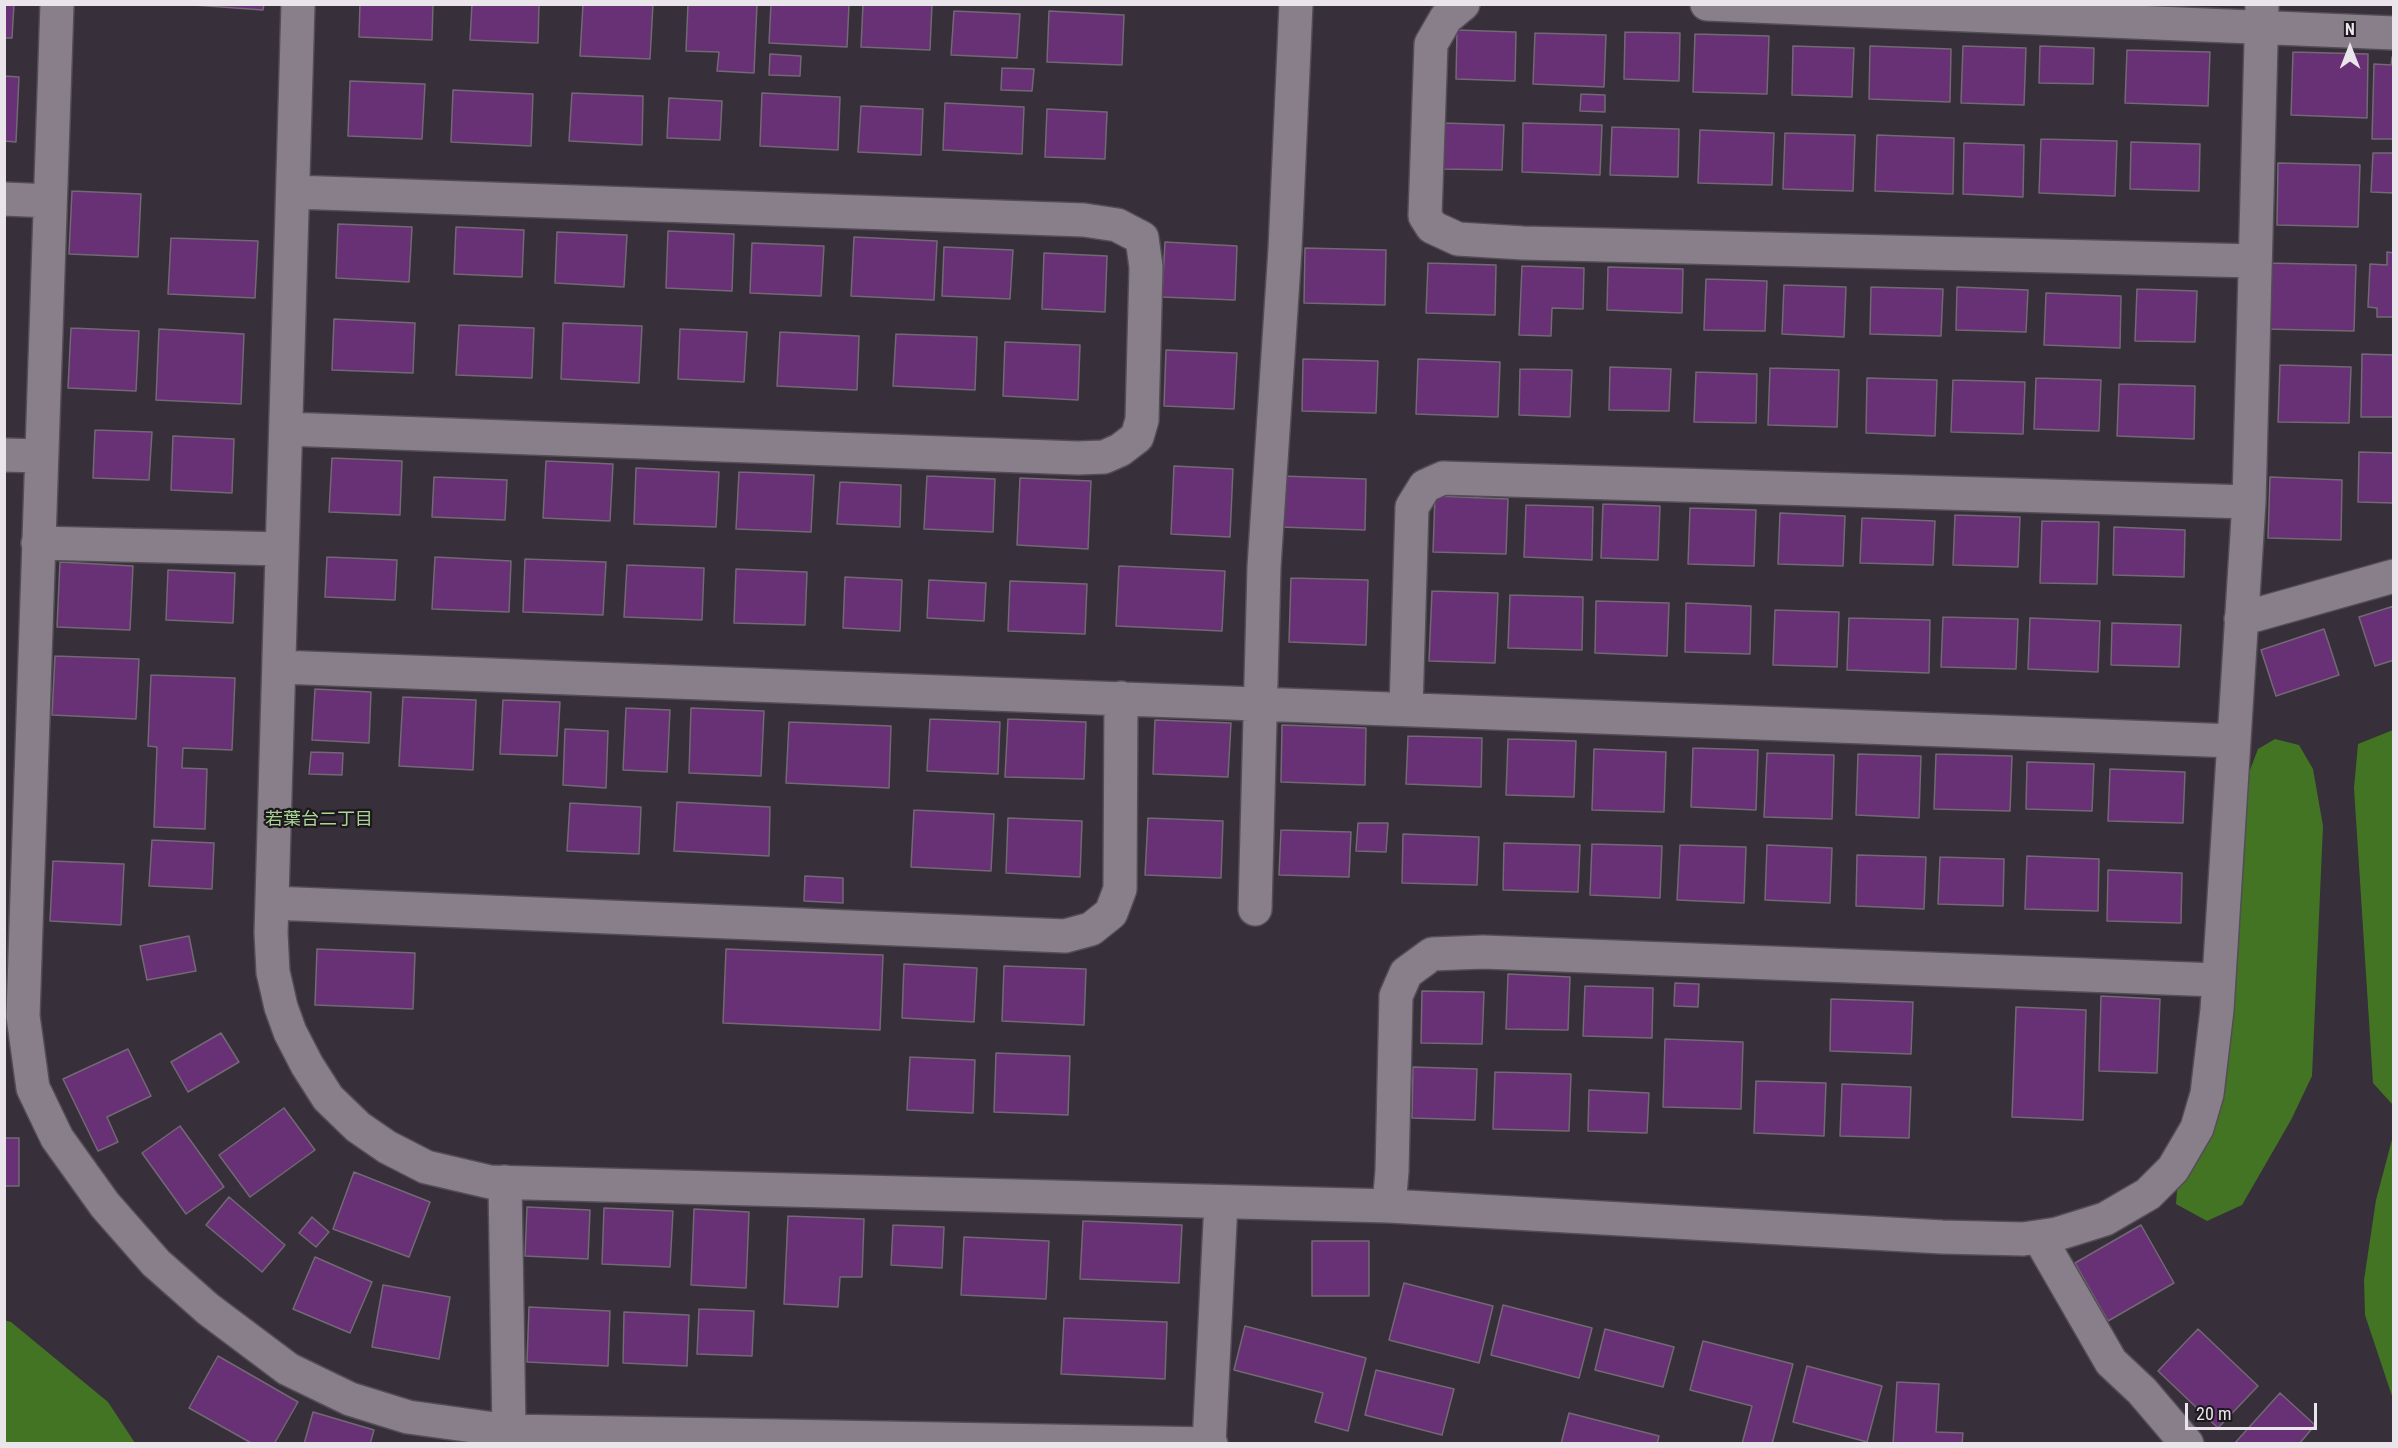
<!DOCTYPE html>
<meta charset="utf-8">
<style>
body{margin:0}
#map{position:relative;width:2398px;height:1448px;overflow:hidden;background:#372f39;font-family:"Roboto Condensed",sans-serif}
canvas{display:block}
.frame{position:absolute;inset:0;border:6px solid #eae5eb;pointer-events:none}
.north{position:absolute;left:2320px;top:18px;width:60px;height:60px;-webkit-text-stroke:4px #1c181d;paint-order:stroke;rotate:0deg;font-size:16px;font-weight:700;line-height:24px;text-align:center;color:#eae5eb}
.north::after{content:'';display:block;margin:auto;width:21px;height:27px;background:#eae5eb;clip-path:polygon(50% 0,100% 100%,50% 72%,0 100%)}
.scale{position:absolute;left:2185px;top:1403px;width:132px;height:27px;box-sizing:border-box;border:3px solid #eae5eb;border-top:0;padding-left:8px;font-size:18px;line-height:21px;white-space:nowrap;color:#eae5eb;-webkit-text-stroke:4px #1c181d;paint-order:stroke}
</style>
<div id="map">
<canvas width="2398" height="1448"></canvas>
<div class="frame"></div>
<div class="north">N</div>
<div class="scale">20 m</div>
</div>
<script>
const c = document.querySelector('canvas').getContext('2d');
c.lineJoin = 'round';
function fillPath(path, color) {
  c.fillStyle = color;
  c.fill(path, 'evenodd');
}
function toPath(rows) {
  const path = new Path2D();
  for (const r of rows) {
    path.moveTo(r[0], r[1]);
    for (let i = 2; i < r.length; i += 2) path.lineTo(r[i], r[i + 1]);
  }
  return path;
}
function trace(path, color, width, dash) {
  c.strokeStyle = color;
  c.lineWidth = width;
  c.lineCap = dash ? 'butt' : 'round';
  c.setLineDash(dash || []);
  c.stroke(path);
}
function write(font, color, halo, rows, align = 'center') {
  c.font = font + ' "Roboto Condensed","Noto Sans JP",sans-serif';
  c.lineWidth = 4.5;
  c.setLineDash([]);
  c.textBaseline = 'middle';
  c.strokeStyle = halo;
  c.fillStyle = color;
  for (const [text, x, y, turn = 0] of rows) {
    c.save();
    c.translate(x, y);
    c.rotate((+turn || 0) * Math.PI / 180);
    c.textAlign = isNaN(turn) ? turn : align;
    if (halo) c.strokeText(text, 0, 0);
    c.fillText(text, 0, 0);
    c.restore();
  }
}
const forest = toPath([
 [2393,730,2393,1109,2392,1104,2373,1083,2354,788,2358,744],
 [2275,739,2299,745,2313,769,2323,826,2312,1076,2291,1120,2242,1205,2207,1221,2176,1204,2178,1178,2218,1093,2234,1010,2242,791,2258,749],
 [2393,1136,2393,1399,2365,1315,2364,1280,2376,1200],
 [4,1320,11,1322,108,1402,135,1443,5,1443]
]);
const building = toPath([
 [4,4,14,4,12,38,4,38,4,4],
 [180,4,264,4,263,10,180,4],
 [360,4,433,4,432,40,359,37,360,4],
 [472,4,539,4,538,43,470,40,472,4],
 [583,4,653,4,650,59,580,56,583,4],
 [688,4,757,4,754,73,717,71,719,52,686,51,688,4],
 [771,4,849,4,847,47,769,43,771,4],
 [863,4,932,4,930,50,861,47,863,4],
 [954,11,1020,14,1017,58,951,55,954,11],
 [1049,11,1124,15,1122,65,1047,62,1049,11],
 [1457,30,1516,32,1515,81,1456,79,1457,30],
 [1625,32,1680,33,1679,81,1624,79,1625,32],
 [1535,33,1606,35,1604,87,1533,84,1535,33],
 [1695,34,1769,36,1767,94,1693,92,1695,34],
 [1793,46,1854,48,1852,97,1792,95,1793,46],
 [1870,46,1951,49,1950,102,1869,99,1870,46],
 [1963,46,2026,48,2024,105,1961,103,1963,46],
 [2040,46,2094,48,2093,84,2039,83,2040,46],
 [2127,50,2210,52,2208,106,2125,103,2127,50],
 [2293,52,2368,54,2367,118,2291,115,2293,52],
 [770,54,801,56,800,76,769,75,770,54],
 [2392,57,2394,57,2394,139,2372,139,2374,64,2391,65,2392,57],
 [1002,68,1034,69,1032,91,1001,90,1002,68],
 [4,76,19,77,16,142,4,141,4,76],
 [350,81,425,84,422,139,348,136,350,81],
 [453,90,533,94,531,146,451,142,453,90],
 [572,93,643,96,642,145,569,141,572,93],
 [762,93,840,97,838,150,760,146,762,93],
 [1581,94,1605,95,1605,112,1580,111,1581,94],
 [669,98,722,101,720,140,667,138,669,98],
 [945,103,1024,107,1022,154,943,150,945,103],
 [861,106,923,109,921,155,858,152,861,106],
 [1047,109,1107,112,1105,159,1045,157,1047,109],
 [1444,123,1504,125,1502,170,1442,169,1444,123],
 [1523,123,1602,125,1600,175,1522,172,1523,123],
 [1612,127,1679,129,1678,177,1610,175,1612,127],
 [1700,130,1774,133,1772,185,1698,183,1700,130],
 [1785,133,1855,135,1853,191,1783,189,1785,133],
 [1877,135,1954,138,1953,194,1875,191,1877,135],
 [2041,139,2117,141,2115,196,2039,193,2041,139],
 [2131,142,2200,144,2199,191,2130,189,2131,142],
 [1964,143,2024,145,2023,197,1963,194,1964,143],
 [2373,153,2394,153,2394,193,2371,192,2373,153],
 [2278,163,2360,165,2358,227,2277,225,2278,163],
 [72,191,141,194,138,257,69,254,72,191],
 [338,224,412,227,409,282,336,278,338,224],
 [456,227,524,230,522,277,454,274,456,227],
 [668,231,734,234,732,291,666,288,668,231],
 [557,232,627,235,624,287,555,283,557,232],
 [854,237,937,241,934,300,851,296,854,237],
 [171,238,258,241,255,298,168,294,171,238],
 [1165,242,1237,246,1235,300,1162,297,1165,242],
 [752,243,824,246,821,296,750,293,752,243],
 [944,247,1013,250,1010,299,942,296,944,247],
 [1305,248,1386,250,1385,305,1304,303,1305,248],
 [2387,252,2394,253,2394,317,2377,317,2377,308,2368,307,2370,264,2387,265,2387,252],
 [1044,253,1107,256,1105,312,1042,309,1044,253],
 [1428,263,1496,265,1495,315,1426,313,1428,263],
 [2267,263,2356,265,2354,331,2265,329,2267,263],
 [1522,266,1584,268,1583,309,1552,308,1551,336,1519,335,1522,266],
 [1608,267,1683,269,1682,313,1607,310,1608,267],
 [1706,279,1767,281,1765,331,1704,330,1706,279],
 [1784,285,1846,287,1844,337,1782,334,1784,285],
 [1871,287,1943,289,1941,336,1870,334,1871,287],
 [1957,287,2028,290,2026,332,1956,330,1957,287],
 [2137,289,2197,291,2195,342,2135,341,2137,289],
 [2046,293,2121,296,2120,348,2044,345,2046,293],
 [334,319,415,323,413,373,332,370,334,319],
 [563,323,642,326,639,383,561,379,563,323],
 [459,325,534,328,532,378,456,375,459,325],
 [71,328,139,331,136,391,68,388,71,328],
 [159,329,244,334,241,404,156,400,159,329],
 [680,329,747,332,744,382,678,379,680,329],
 [780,332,859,336,857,390,777,386,780,332],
 [896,334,977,337,975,390,893,386,896,334],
 [1005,342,1080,345,1078,400,1003,396,1005,342],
 [1166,350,1237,353,1234,409,1164,406,1166,350],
 [2362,354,2394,355,2394,417,2361,417,2362,354],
 [1303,359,1378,361,1376,413,1302,411,1303,359],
 [1418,359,1500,362,1498,417,1416,414,1418,359],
 [2280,365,2351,367,2349,423,2278,422,2280,365],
 [1610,367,1671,369,1669,411,1609,410,1610,367],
 [1770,368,1839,370,1837,427,1768,425,1770,368],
 [1520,369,1572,370,1570,417,1519,415,1520,369],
 [1696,372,1757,374,1756,423,1694,422,1696,372],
 [1867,378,1937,380,1935,436,1866,433,1867,378],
 [2036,378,2101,380,2099,431,2034,429,2036,378],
 [1953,380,2025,382,2023,434,1951,432,1953,380],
 [2119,384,2195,386,2194,439,2117,436,2119,384],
 [95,430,152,432,149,480,93,478,95,430],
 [173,436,234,439,232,493,171,490,173,436],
 [2359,452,2394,453,2394,503,2358,502,2359,452],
 [332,458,402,461,400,515,329,512,332,458],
 [546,461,613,464,610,521,543,518,546,461],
 [1174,466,1233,469,1230,537,1171,534,1174,466],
 [636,468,719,472,716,527,634,524,636,468],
 [739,472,814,475,811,532,736,529,739,472],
 [927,476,995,479,993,532,924,529,927,476],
 [1282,476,1366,479,1365,530,1280,527,1282,476],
 [434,477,507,480,505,520,432,517,434,477],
 [2270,477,2342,480,2341,540,2268,538,2270,477],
 [1020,478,1091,481,1088,549,1017,545,1020,478],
 [840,482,901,485,900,527,837,524,840,482],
 [1435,496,1508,499,1506,554,1433,552,1435,496],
 [1603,504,1660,506,1658,560,1601,558,1603,504],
 [1526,505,1593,507,1592,560,1524,557,1526,505],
 [1690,508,1756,510,1754,566,1688,564,1690,508],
 [1780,513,1845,516,1843,566,1778,564,1780,513],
 [1955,515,2020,517,2018,567,1953,565,1955,515],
 [1862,518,1935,521,1933,565,1860,563,1862,518],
 [2042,521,2099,522,2097,584,2040,583,2042,521],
 [2114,527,2185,530,2184,577,2113,575,2114,527],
 [327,557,397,560,395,600,325,597,327,557],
 [435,557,511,561,509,612,432,609,435,557],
 [525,559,606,562,603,615,523,612,525,559],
 [60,562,133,566,130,630,57,627,60,562],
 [627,565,704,568,702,620,624,617,627,565],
 [1119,566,1225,571,1222,631,1116,626,1119,566],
 [736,569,807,572,805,625,734,623,736,569],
 [168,570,235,573,233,623,166,620,168,570],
 [845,577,902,580,900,631,843,628,845,577],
 [1291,578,1368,580,1366,645,1289,642,1291,578],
 [929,580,986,583,984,621,927,618,929,580],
 [1010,581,1087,584,1085,634,1008,631,1010,581],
 [1432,591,1498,593,1495,663,1429,661,1432,591],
 [1510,595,1583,597,1582,650,1508,648,1510,595],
 [1596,601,1669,603,1667,656,1595,653,1596,601],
 [1686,603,1751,606,1750,654,1685,652,1686,603],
 [2394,606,2394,660,2375,666,2359,617,2394,606],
 [1775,610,1839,612,1837,667,1773,665,1775,610],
 [1943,617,2018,619,2016,669,1941,667,1943,617],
 [1849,618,1930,620,1929,673,1847,670,1849,618],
 [2030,618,2100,621,2098,672,2028,669,2030,618],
 [2112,623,2181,625,2179,667,2111,665,2112,623],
 [2324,629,2339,675,2276,696,2261,650,2324,629],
 [55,656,139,659,136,719,52,715,55,656],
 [151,675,235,678,232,750,183,748,182,768,207,769,205,829,154,827,157,747,148,746,151,675],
 [315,689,371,692,369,743,312,740,315,689],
 [403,697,476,700,473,770,399,766,403,697],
 [503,700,560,702,557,756,500,754,503,700],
 [626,708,670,710,667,772,623,770,626,708],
 [691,708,764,711,761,776,689,773,691,708],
 [930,719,1000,722,998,774,927,771,930,719],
 [1008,719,1086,722,1084,779,1005,777,1008,719],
 [1155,720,1231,723,1228,777,1153,774,1155,720],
 [789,722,891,726,889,788,786,783,789,722],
 [1282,725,1366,728,1365,785,1281,782,1282,725],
 [565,729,608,731,606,788,563,785,565,729],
 [1408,736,1482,738,1481,787,1406,784,1408,736],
 [1508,739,1576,741,1574,797,1506,795,1508,739],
 [1693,748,1758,750,1756,810,1691,807,1693,748],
 [1594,749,1666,752,1664,812,1592,810,1594,749],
 [311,752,343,753,342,775,309,774,311,752],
 [1767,753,1834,755,1832,819,1764,817,1767,753],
 [1858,754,1921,756,1919,818,1856,815,1858,754],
 [1936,754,2012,756,2010,811,1934,809,1936,754],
 [2027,762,2094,764,2092,811,2026,809,2027,762],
 [2110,769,2185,772,2183,823,2108,821,2110,769],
 [677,802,770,807,769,856,674,851,677,802],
 [570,803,641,807,639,854,567,851,570,803],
 [914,810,994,814,991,871,911,867,914,810],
 [1008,818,1082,821,1080,877,1006,873,1008,818],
 [1148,818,1223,821,1221,878,1145,875,1148,818],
 [1358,823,1388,823,1386,852,1356,851,1358,823],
 [1281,830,1351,832,1349,877,1279,875,1281,830],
 [1403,834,1479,837,1477,885,1402,883,1403,834],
 [152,840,214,843,212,889,149,886,152,840],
 [1504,843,1580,845,1578,892,1503,890,1504,843],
 [1592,844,1662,846,1660,898,1590,895,1592,844],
 [1680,845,1746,847,1744,903,1677,900,1680,845],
 [1767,845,1832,848,1830,903,1765,900,1767,845],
 [1857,855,1926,857,1924,909,1856,906,1857,855],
 [2027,856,2099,859,2098,911,2025,909,2027,856],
 [1940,857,2004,859,2003,906,1938,904,1940,857],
 [53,861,124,864,121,925,50,921,53,861],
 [2108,870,2182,873,2181,923,2107,921,2108,870],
 [805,876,843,878,843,903,804,901,805,876],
 [189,936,196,971,147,980,140,946,189,936],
 [317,949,415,953,413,1009,315,1005,317,949],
 [726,949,883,955,880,1030,723,1023,726,949],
 [904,964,977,968,974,1022,902,1018,904,964],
 [1004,966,1086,969,1084,1025,1002,1021,1004,966],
 [1508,974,1570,977,1568,1030,1506,1029,1508,974],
 [1675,983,1699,984,1698,1007,1674,1006,1675,983],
 [1585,986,1653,988,1652,1038,1583,1036,1585,986],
 [1422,991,1484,992,1482,1044,1421,1043,1422,991],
 [2101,996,2160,999,2157,1073,2099,1071,2101,996],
 [1831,999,1913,1002,1911,1054,1830,1051,1831,999],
 [2016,1007,2086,1010,2083,1120,2012,1117,2016,1007],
 [221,1033,239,1062,188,1092,171,1062,221,1033],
 [1665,1039,1743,1042,1741,1109,1663,1107,1665,1039],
 [128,1049,151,1096,107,1117,118,1142,98,1151,63,1079,128,1049],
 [996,1053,1070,1056,1068,1115,994,1112,996,1053],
 [910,1057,975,1060,973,1113,907,1110,910,1057],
 [1413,1067,1477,1069,1475,1120,1412,1118,1413,1067],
 [1495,1072,1571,1074,1569,1131,1493,1129,1495,1072],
 [1756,1081,1826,1083,1824,1136,1754,1133,1756,1081],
 [1842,1084,1911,1087,1909,1138,1840,1136,1842,1084],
 [1589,1090,1649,1093,1647,1133,1588,1131,1589,1090],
 [284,1108,315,1150,250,1197,219,1155,284,1108],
 [180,1126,224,1187,186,1214,142,1153,180,1126],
 [4,1138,19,1138,19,1186,4,1186,4,1138],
 [354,1172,430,1202,409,1257,333,1229,354,1172],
 [229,1197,285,1245,262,1272,206,1225,229,1197],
 [527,1207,590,1210,588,1259,525,1256,527,1207],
 [604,1208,673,1211,670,1267,602,1264,604,1208],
 [694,1209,749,1212,746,1288,691,1285,694,1209],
 [788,1216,864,1219,862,1277,840,1277,838,1307,784,1304,788,1216],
 [312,1217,329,1232,316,1247,299,1233,312,1217],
 [1083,1221,1182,1225,1179,1283,1080,1279,1083,1221],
 [893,1225,944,1227,942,1268,891,1265,893,1225],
 [2141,1225,2174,1283,2108,1321,2075,1263,2141,1225],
 [964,1237,1049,1241,1046,1299,961,1295,964,1237],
 [1312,1241,1369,1241,1369,1296,1312,1296,1312,1241],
 [315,1257,372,1282,350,1333,293,1309,315,1257],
 [1404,1283,1493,1306,1479,1363,1389,1340,1404,1283],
 [383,1285,450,1297,439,1359,372,1347,383,1285],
 [1503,1305,1592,1328,1579,1378,1491,1355,1503,1305],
 [529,1307,610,1311,608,1366,527,1362,529,1307],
 [699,1309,754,1311,752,1356,697,1354,699,1309],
 [624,1312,689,1315,687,1366,623,1363,624,1312],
 [1064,1318,1167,1322,1165,1379,1061,1374,1064,1318],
 [1245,1326,1366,1358,1348,1431,1315,1422,1323,1393,1234,1370,1245,1326],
 [1605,1329,1674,1347,1663,1387,1595,1370,1605,1329],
 [2198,1329,2258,1386,2218,1428,2158,1371,2198,1329],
 [1703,1341,1793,1364,1772,1444,1742,1444,1752,1406,1690,1390,1703,1341],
 [218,1356,298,1402,274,1444,253,1444,189,1408,218,1356],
 [1807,1366,1882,1386,1867,1442,1793,1422,1807,1366],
 [1376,1370,1454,1389,1442,1435,1365,1415,1376,1370],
 [1897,1382,1939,1384,1936,1432,1963,1433,1962,1444,1893,1444,1897,1382],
 [2280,1393,2315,1425,2299,1444,2234,1444,2280,1393],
 [313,1412,374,1430,370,1444,304,1444,313,1412],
 [1569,1413,1659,1436,1657,1444,1561,1444,1569,1413]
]);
const minor = toPath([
 [57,4,23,1016,33,1088,57,1138,105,1205,156,1263,208,1309,288,1369,350,1399,408,1417,509,1431,1211,1444],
 [298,4,271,933,273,972,281,1007,290,1032,307,1065,328,1098,358,1127,387,1147,426,1167,490,1182,1389,1206,1942,1237,2023,1239,2057,1234,2105,1219,2148,1194,2173,1169,2197,1128,2207,1094,2217,1010,2249,502,2262,4],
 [1463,4,1446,18,1431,44,1425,216,1432,227,1458,239,1523,243,2255,261],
 [1707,4,2394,33],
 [4,199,50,201],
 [286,429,1078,458,1104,457,1120,450,1137,437,1142,420,1146,267,1142,238,1117,225,1084,220,293,192],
 [4,455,41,456],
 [38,543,282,549],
 [2241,619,2394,576],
 [279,667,2234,741],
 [1406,709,1412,507,1425,486,1443,478,2249,502],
 [272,903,1065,936,1091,929,1111,913,1120,889,1121,698],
 [1255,909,1264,567,1285,249,1296,4],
 [505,1182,509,1431],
 [1389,1206,1392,1171,1396,996,1406,973,1432,954,1483,952,2217,980],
 [2039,1237,2111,1362,2142,1391,2187,1444],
 [1209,1444,1221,1202]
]);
const neighbourhoodNames = [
 ["若葉台二丁目",319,820]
];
fillPath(forest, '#437423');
fillPath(building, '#683075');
trace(building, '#726974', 1.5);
trace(minor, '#534d55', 36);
trace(minor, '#887f8b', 33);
write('18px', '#a9d593', '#1c181d', neighbourhoodNames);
</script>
